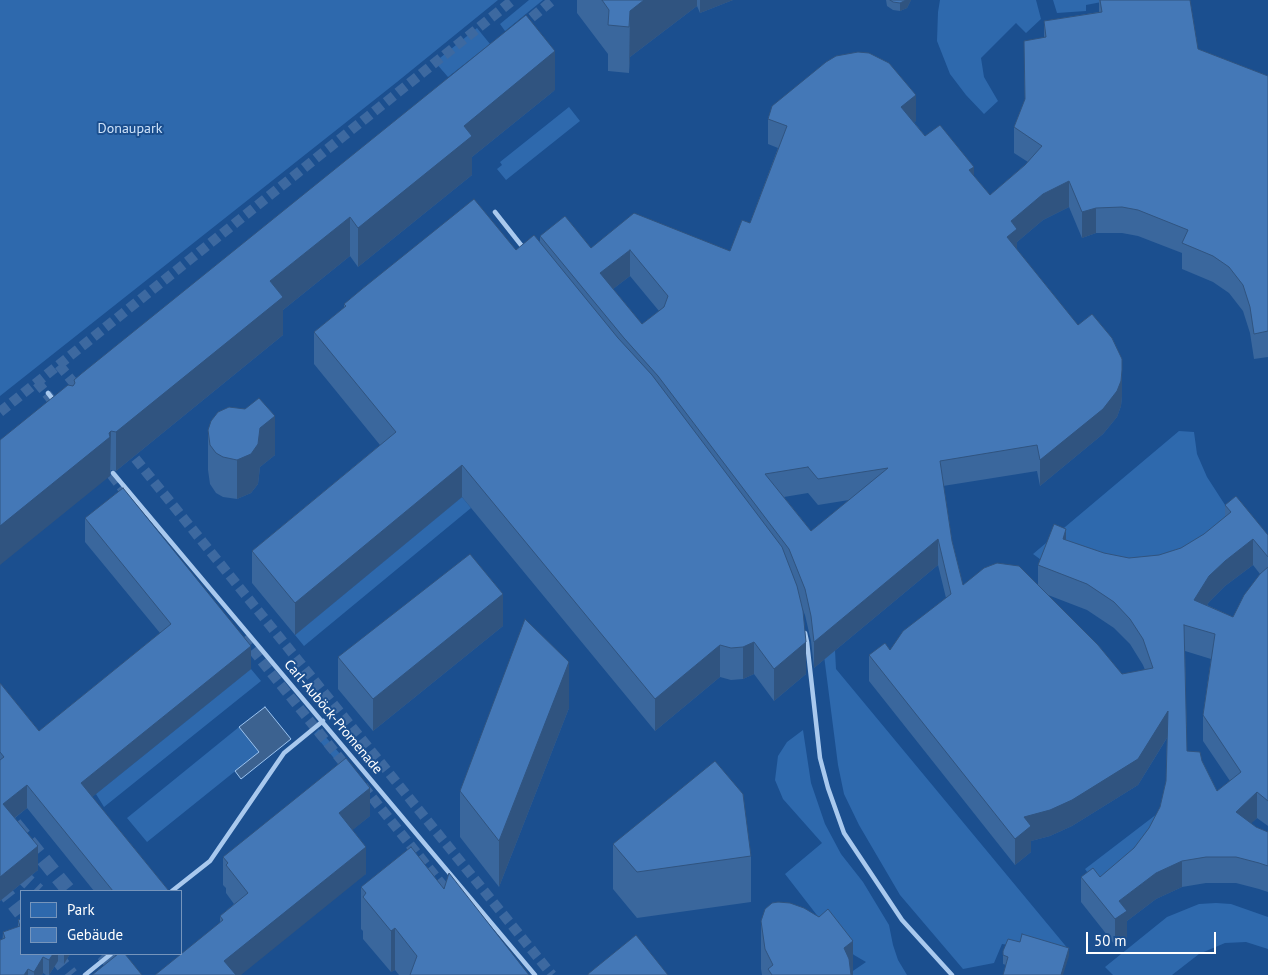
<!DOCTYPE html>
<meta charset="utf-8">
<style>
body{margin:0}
#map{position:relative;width:1268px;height:975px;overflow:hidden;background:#1b4f8f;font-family:"PT Sans",sans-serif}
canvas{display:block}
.legend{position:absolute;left:20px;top:890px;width:162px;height:65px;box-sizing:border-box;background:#1b4f8f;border:1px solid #7695bc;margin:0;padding:6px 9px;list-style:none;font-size:15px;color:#fff}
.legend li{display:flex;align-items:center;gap:10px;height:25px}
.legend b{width:25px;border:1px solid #7695bc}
.scale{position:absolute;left:1086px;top:932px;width:130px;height:22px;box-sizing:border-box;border:2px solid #fff;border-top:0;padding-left:6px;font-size:15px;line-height:18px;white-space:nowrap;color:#fff;-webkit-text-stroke:4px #1b4f8f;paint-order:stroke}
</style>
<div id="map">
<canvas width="1268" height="975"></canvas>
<ul class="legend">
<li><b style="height:14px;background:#2e69ad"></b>Park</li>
<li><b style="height:14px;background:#4478b7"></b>Gebäude</li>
</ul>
<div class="scale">50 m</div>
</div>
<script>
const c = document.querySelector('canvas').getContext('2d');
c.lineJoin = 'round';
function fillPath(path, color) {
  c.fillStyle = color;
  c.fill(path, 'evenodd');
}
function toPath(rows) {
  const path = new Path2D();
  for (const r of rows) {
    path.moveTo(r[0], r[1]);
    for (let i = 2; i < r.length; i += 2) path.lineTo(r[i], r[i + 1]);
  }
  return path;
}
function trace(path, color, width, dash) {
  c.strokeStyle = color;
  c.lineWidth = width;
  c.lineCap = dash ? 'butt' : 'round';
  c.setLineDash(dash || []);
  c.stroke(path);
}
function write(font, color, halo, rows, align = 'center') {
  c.font = font + ' "PT Sans",sans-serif';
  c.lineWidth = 4;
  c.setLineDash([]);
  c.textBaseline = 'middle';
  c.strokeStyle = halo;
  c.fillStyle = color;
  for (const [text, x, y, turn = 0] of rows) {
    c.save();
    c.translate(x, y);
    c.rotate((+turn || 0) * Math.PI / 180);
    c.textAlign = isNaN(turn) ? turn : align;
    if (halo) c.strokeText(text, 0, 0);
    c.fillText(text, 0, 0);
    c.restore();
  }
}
const green = toPath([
 [0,0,498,0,397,82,0,396],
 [529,0,543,0,505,31,500,24],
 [940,0,1036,0,1041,19,1026,33,1016,23,981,58,984,77,998,101,984,114,966,95,950,74,937,41,938,12],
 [1053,0,1112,0,1086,5,1086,11,1057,13],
 [477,28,490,44,448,77,435,62],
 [569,107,580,121,506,180,497,169,502,165,500,162],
 [1179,431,1194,432,1197,454,1207,477,1236,522,1204,560,1048,565,1033,554],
 [462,497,471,508,304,646,295,635],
 [822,640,835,650,836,669,1069,950,1068,954,1002,944,994,963,963,969,900,895,859,825,844,794,838,765],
 [251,669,261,681,104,807,96,794],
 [239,727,259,752,147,842,127,818],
 [319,729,367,786,361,791,314,734],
 [803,730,811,783,825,824,841,854,863,882,889,925,893,945,898,960,907,975,847,975,866,962,854,955,830,932,785,874,822,843,783,799,775,780,778,756,787,742],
 [1166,807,1106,898,1085,869],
 [1216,903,1231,904,1268,917,1268,949,1246,942,1225,943,1199,954,1172,975,1113,975,1105,967,1167,917,1199,904]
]);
const water = toPath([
 [265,707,291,739,241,779,235,771,259,752,239,727,265,707]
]);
const secondaryTunnel = toPath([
 [520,27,553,0],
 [59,365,82,393],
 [37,382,54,403],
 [0,412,513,0],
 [126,447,552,975],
 [102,463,130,498],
 [243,638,350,771],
 [363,786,452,897]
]);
const motorwayTunnel = toPath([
 [0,806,69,891],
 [0,859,22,876,38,891],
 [0,886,21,913],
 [54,954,71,975],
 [103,954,124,975]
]);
const pedestrian = toPath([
 [495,212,525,250],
 [48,393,55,402],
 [113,473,535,975],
 [805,633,807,642,820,758,828,788,844,833,902,920,952,975],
 [172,891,210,861,284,753,323,721],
 [85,975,111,954]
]);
const wall = toPath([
 [577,0,733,0,700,13,697,6,630,57,629,73,608,71,608,54,577,13],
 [886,0,911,0,907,8,900,11,893,10,887,6],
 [1099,0,1190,0,1198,49,1268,76,1268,357,1254,359,1250,333,1243,311,1229,293,1213,282,1182,269,1182,253,1138,236,1122,233,1096,233,1082,238,1069,207,1043,220,1017,242,1017,250,1122,396,1121,406,1117,417,1103,434,1040,486,1037,471,943,486,952,541,963,585,1038,585,1038,565,1066,540,1104,553,1129,558,1159,555,1181,548,1204,534,1225,517,1225,505,1268,535,1268,826,1257,818,1251,823,1256,827,1268,832,1268,892,1259,889,1236,883,1206,883,1182,887,1156,899,1127,921,1127,937,1115,945,1081,902,1081,877,1100,877,1134,848,1149,828,1160,807,1166,781,1167,738,1138,785,1072,826,1050,836,1031,841,1031,852,1015,865,869,681,869,655,890,650,946,598,938,565,814,668,811,641,805,615,802,608,806,674,774,701,754,674,743,679,731,680,720,677,655,731,462,497,295,635,252,583,252,551,380,445,314,364,314,332,344,308,344,304,516,250,540,243,540,236,591,248,730,251,750,223,778,148,768,144,768,119,916,121,914,122,925,136,974,176,990,195,1028,162,1014,153,1014,127,1025,100,1024,41,1044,38,1044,21,1099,12],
 [630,276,659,311,642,324,613,289],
 [808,493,818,505,849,500,811,531,784,497],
 [1253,565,1260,574,1233,617,1207,605,1209,602,1225,586],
 [1048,595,1087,610,1114,628,1130,644,1143,665,1145,670,1122,674],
 [1185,651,1211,659,1203,715,1203,741,1230,781,1217,791,1202,761,1187,751],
 [555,90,472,157,472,175,358,267,350,256,283,310,283,335,116,471,111,470,110,476,73,386,74,384,74,380],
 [208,430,275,455,260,467,258,484,251,493,237,499,223,497,216,493,210,484,208,470],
 [85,518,251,669,92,797,169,891,94,891,27,808,15,818,38,870,0,901,0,683,39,731,160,633,85,542],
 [503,626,373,731,338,689,338,657],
 [569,708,499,887,460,837,460,791],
 [370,816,352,830,366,874,220,923,220,916,234,904,226,893,226,888,223,885,223,857],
 [613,844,751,856,751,902,637,918,613,889],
 [361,887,444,889,529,975,399,975,395,970,391,972,363,939,363,931,361,929],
 [21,919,21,954,70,954,64,964,58,961,49,975,46,975,43,973,42,975,0,975,3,932,18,927,18,920],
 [761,921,853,975,762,975,761,969],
 [1003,951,1069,956,1006,965,1003,964]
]);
const shadedWall = toPath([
 [644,0,697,0,697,6,630,57,629,73,630,11],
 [700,0,733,0,700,13],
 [906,0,911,0,907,8,900,11,900,3],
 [555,51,555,90,472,157,472,175,358,267,358,228,464,126],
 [916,95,916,121,901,133,901,107],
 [974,167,974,192,969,170],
 [1069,181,1069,207,1043,220,1017,242,1017,255,1007,237,1011,221,1043,194],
 [1096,208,1096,233,1082,238,1082,212],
 [350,217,350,256,283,310,283,335,116,471,116,432,270,281],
 [630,250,630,276,600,299,600,273],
 [1122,370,1122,396,1121,406,1117,417,1103,434,1040,486,1040,460],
 [275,416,275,455,260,467,258,484,251,493,237,499,237,460,260,428],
 [111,431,110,476,0,565,0,526,109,433],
 [462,465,462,497,295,635,295,603],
 [1066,529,1066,555,1063,539],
 [938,539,938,565,814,668,814,642],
 [1253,539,1253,565,1225,586,1209,602,1194,626,1194,600,1209,576,1225,561],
 [503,594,503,626,373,731,373,699],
 [754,642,754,674,743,679,743,647],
 [806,642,806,674,774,701,774,669],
 [720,645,720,677,655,731,655,699],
 [251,646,251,669,81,806,81,783],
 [569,662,569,708,499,887,499,841],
 [1168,711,1168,736,1138,785,1072,826,1050,836,1031,841,1031,852,1015,865,1015,839,1024,817],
 [27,785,27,808,3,827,3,804],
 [370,788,370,816,339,841,339,813],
 [1257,792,1257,818,1236,838,1236,812],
 [38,846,38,870,0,901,0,877],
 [366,847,366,874,241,975,224,975,224,961],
 [1182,861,1182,887,1156,899,1127,921,1127,937,1115,945,1115,919,1119,901,1156,873],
 [395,928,395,970,391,972,391,931],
 [853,941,853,975,844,975,844,948],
 [1069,948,1069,956,1063,975,1061,975],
 [53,954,58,954,58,961,49,975,49,960],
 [64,954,70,954,64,964],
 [43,957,43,973,42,975,34,975,34,972],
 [28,969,28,975,24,975]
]);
const building = toPath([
 [602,0,644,0,630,11,629,27,608,25,609,10,602,0],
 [890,0,906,0,900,3,893,2,890,0],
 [1100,0,1190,0,1198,49,1268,76,1268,331,1254,334,1250,307,1243,285,1229,267,1213,256,1182,243,1188,230,1138,210,1122,207,1096,208,1082,212,1069,181,1043,194,1011,221,1017,229,1007,237,1078,325,1092,314,1112,338,1122,359,1122,370,1121,381,1117,391,1103,409,1040,460,1037,445,940,461,952,541,963,585,984,568,997,563,1019,566,1098,645,1122,674,1153,668,1143,639,1130,619,1114,602,1087,584,1038,565,1054,524,1066,529,1063,539,1104,553,1129,558,1159,555,1181,548,1204,534,1231,512,1225,505,1236,496,1268,535,1268,557,1253,539,1225,561,1209,576,1194,600,1233,617,1244,595,1260,574,1268,567,1268,801,1257,792,1236,812,1256,827,1268,832,1268,866,1259,863,1236,857,1206,857,1182,861,1156,873,1119,901,1127,911,1115,919,1081,877,1093,868,1100,877,1134,848,1149,828,1160,807,1166,781,1168,711,1138,759,1072,800,1050,810,1024,817,1031,826,1015,839,869,655,885,643,890,650,903,631,951,594,938,539,814,642,811,616,805,589,789,549,658,376,624,338,540,236,565,216,591,248,634,213,730,251,742,220,750,223,787,126,768,119,772,106,826,62,836,56,858,52,869,53,889,63,916,95,901,107,925,136,940,125,974,167,969,170,990,195,1025,165,1042,146,1014,127,1025,99,1024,41,1046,37,1044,21,1102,12,1100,0],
 [630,250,668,296,664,307,642,324,600,273,630,250],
 [808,467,818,479,888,468,811,531,765,474,808,467],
 [1184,625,1215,634,1203,715,1241,772,1217,791,1202,761,1200,752,1187,751,1184,625],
 [526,15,555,51,464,126,472,136,358,228,350,217,270,281,283,297,116,432,111,431,109,433,110,437,0,526,0,440,68,385,73,386,75,383,74,380,81,374,526,15],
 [474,199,516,250,534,235,618,338,652,375,782,547,797,586,803,611,806,642,774,669,754,642,743,647,731,648,720,645,655,699,462,465,295,603,252,551,396,432,314,332,346,306,344,304,362,289,474,199],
 [259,398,275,416,260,428,258,444,251,454,237,460,223,457,216,453,210,445,208,430,211,421,218,412,229,407,245,409,259,398],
 [123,488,251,646,81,783,169,891,113,891,27,785,3,804,38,846,0,877,0,760,4,757,0,752,0,683,39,731,171,624,85,518,123,488],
 [470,554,503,594,373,699,338,657,470,554],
 [525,619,569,662,499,841,460,791,525,619],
 [346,758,370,788,339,813,366,847,224,961,236,975,155,975,223,920,220,916,248,893,226,865,228,863,223,857,346,758],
 [715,761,743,794,751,856,637,872,613,844,715,761],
 [411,847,444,889,449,873,529,975,410,975,417,956,395,928,391,931,363,897,366,893,361,887,411,847],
 [778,902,790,903,804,908,819,917,828,909,853,941,844,948,849,959,851,975,772,975,768,969,773,965,765,949,761,921,765,909,772,903,778,902],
 [21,919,21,954,53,954,49,960,43,957,34,972,28,969,24,975,0,975,0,940,5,938,3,932,20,926,18,920,21,919],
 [1022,934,1069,948,1061,975,1003,975,1008,957,1003,955,1003,951,1008,939,1020,942,1022,934],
 [636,935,668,975,588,975,588,974,636,935],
 [118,954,125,954,142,975,92,975,118,954]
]);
const parkNames = [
 ["Donaupark",130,129]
];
const streetNames = [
 ["Carl-Auböck-Promenade",333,717,50]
];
fillPath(green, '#2e69ad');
fillPath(water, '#3c6290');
trace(water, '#9cc4f0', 1);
trace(secondaryTunnel, '#3d69a0', 10, [10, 5]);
trace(motorwayTunnel, '#3d69a0', 15, [15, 8]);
trace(pedestrian, '#a9c9ee', 4.5);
fillPath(wall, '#3a679d');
fillPath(shadedWall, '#305480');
fillPath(building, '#4478b7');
trace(building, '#305480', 1);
write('14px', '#cfe3fa', '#1b4f8f', parkNames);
write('14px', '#fff', '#1b4f8f', streetNames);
</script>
